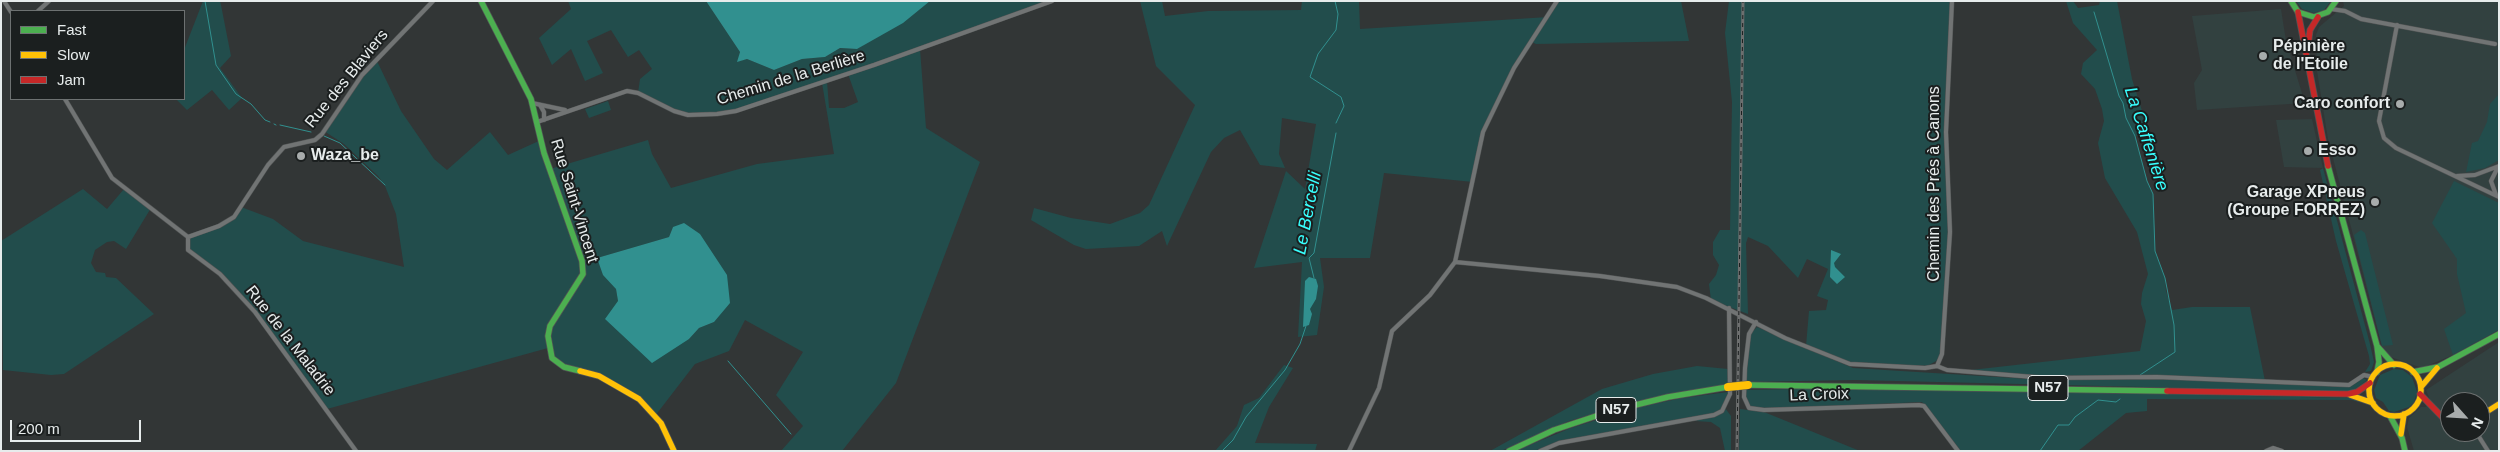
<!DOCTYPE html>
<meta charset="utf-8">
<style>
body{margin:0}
#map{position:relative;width:2500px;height:452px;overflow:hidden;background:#323636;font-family:Arial,sans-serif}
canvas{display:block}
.frame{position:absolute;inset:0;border:2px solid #e7ecec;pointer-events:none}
.legend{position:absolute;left:10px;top:10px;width:175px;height:90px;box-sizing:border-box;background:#1b1f1f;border:1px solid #6d7171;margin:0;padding:6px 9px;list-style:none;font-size:15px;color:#e7ecec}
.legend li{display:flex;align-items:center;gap:10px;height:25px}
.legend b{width:25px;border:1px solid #6d7171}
.north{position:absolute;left:2440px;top:392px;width:50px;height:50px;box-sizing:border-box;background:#1b1f1f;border:1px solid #6d7171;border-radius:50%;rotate:116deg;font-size:14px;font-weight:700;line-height:20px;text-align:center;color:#e7ecec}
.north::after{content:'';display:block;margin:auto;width:18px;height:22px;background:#a8acac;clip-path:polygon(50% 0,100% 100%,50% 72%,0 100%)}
.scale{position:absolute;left:10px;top:420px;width:131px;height:22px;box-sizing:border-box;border:2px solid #e7ecec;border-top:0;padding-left:6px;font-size:15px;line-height:18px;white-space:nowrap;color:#e7ecec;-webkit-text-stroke:4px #1b1f1f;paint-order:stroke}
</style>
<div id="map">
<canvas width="2500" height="452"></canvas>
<div class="frame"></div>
<ul class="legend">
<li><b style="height:6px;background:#4caf50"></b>Fast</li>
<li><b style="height:6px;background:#ffc107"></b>Slow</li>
<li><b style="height:6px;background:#c62828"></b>Jam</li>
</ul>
<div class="north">N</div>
<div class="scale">200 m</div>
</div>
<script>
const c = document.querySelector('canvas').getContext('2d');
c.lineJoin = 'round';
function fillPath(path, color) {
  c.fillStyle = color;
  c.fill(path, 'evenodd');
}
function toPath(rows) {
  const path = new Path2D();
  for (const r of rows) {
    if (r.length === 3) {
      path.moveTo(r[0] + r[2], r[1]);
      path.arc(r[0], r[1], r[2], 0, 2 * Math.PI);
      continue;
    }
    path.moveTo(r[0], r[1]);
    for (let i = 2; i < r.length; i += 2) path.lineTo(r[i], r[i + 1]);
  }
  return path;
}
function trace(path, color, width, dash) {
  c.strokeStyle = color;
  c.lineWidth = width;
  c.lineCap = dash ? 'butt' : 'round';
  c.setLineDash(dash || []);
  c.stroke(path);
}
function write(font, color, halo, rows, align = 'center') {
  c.font = font + ' Arial,sans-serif';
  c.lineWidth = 4;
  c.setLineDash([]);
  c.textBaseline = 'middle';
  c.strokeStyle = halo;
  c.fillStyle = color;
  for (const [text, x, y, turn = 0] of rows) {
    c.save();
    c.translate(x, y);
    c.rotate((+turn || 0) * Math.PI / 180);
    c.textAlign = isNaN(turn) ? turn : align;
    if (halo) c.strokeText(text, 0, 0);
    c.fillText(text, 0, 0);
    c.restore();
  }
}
const built = toPath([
 [2343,1,2499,1,2499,330,2453,355,2422,368,2388,356,2382,346,2328,139,2317,71,2316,35,2319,27,2344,6],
 [2281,9,2286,41,2305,103,2197,110,2194,83,2202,70,2192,16],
 [2312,119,2323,168,2284,167,2276,120],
 [2499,342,2499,451,2414,451,2407,427,2409,418,2421,407,2426,407,2430,400,2426,390],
 [2450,402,2480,402,2480,432,2450,432]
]);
const green = toPath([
 [203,1,220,1,221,5,231,56,220,68,242,98,229,110,212,90,187,110,176,99,184,99,184,50],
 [568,1,706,1,740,52,738,61,747,59,774,70,802,59,825,57,840,48,857,49,930,1,1052,1,920,49,926,128,980,162,896,383,842,451,781,451,803,426,776,395,803,352,745,320,729,351,695,364,655,416,644,403,605,379,560,365,548,348,327,409,270,330,220,274,188,250,188,237,224,224,241,207,273,219,303,241,404,267,396,214,385,186,378,176,344,144,324,131,376,59,401,111,434,159,447,170,490,132,508,155,541,140,550,169,648,140,652,154,671,188,757,164,834,154,822,83,736,111,717,114,681,114,638,93,640,79,652,69,639,50,628,57,611,30,587,41,603,73,585,81,571,49,552,65,539,38,571,9],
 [848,74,858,102,844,108,829,108,827,81],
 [673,227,714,322,699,328,689,339,618,301,616,289,597,258,669,237],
 [1140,1,1162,1,1165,16,1208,11,1301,10,1302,1,1359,1,1360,29,1548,17,1557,1,1681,1,1689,41,1536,44,1532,42,1514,68,1483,132,1473,182,1384,173,1370,258,1320,258,1324,287,1317,335,1298,337,1302,262,1254,268,1286,171,1305,189,1316,124,1282,118,1279,154,1285,168,1260,165,1240,130,1224,138,1211,152,1167,246,1162,231,1139,246,1086,249,1074,245,1031,220,1034,208,1071,218,1110,224,1140,213,1149,205,1195,105,1156,66],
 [1729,1,1950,1,1945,131,1948,234,1941,355,1938,360,1927,366,1848,362,1806,346,1809,311,1826,310,1828,300,1817,296,1828,269,1807,259,1798,278,1768,246,1748,237,1746,243,1748,314,1711,300,1709,284,1716,275,1719,265,1713,255,1713,242,1720,230,1730,230,1732,102,1725,33],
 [2066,1,2073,1,2078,8,2099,5,2100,1,2117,1,2132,79,2149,133,2135,136,2147,181,2153,194,2155,251,2165,278,2166,291,2172,310,2192,307,2250,307,2265,381,2157,376,2047,377,1962,371,2140,351,2146,321,2141,304,2142,293,2148,274,2137,232,2105,178,2098,143,2104,121,2102,109,2095,89,2081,74,2083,63,2097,50,2073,23],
 [2296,1,2331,1,2324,10,2314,13,2302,9],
 [2499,94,2499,160,2485,168,2466,172,2472,143,2478,141,2487,122,2490,104],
 [608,101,611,110,589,118,585,109],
 [2323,168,2370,344,2374,362,2371,371,2365,372,2370,364,2369,356,2336,241,2320,170],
 [2454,181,2499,203,2499,330,2453,355,2444,329,2466,313,2457,274,2457,259,2432,223],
 [83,189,107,209,124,189,151,208,126,249,114,241,107,242,95,250,91,263,96,272,105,273,106,277,116,278,154,314,64,374,51,375,3,370,1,241],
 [2361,230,2365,233,2393,345,2382,346,2354,235],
 [1757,327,1853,368,2046,380,2157,378,2350,387,2363,378,2367,380,2351,392,1855,380,1745,382,1750,334],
 [1284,365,1293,368,1269,407,1255,443,1317,444,1315,451,1215,451,1237,426,1244,405,1259,398],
 [1697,366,1728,369,1728,384,1633,402,1569,421,1501,451,1490,451,1602,389,1653,374],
 [2394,369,2403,370,2412,377,2417,392,2414,402,2409,407,2394,412,2389,411,2383,402,2376,398,2374,390,2380,375],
 [1852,388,2351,398,2362,403,2352,400,2147,399,2147,411,2126,413,2078,451,1961,451,1922,402,1760,409,1752,408,1746,401,1745,390],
 [1728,392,1725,405,1717,413,1556,443,1534,451,1515,451,1571,428,1635,408,1682,398],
 [1725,408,1731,416,1731,451,1725,451,1720,428,1711,422,1695,421,1690,418,1714,415],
 [1740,409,1764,412,1860,451,1739,451]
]);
const water = toPath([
 [706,1,930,1,903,23,857,49,840,48,825,57,802,59,774,70,747,59,737,62,740,52],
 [684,223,700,234,727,275,730,303,714,322,699,328,689,339,652,363,605,319,618,301,616,289,603,275,597,258,669,237,673,227],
 [1831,250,1841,254,1834,263,1835,267,1845,277,1837,284,1830,277],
 [1309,277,1316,279,1318,286,1316,299,1310,309,1312,314,1309,325,1303,327,1305,281]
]);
const stream = toPath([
 [205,1,216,65,236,94,251,104,265,120,270,122],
 [1335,1,1338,14,1336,30,1318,54,1310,77,1341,97,1344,106,1336,123],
 [2094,12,2119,96,2123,103,2126,118,2135,136,2147,181,2153,194,2155,251,2165,278,2174,325,2175,352,2140,375],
 [274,124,276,125],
 [280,125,311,132],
 [324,136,340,143,385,185],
 [1314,278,1309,258,1314,253,1336,133],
 [728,361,791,434],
 [1222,451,1233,440,1246,417,1285,370,1300,344,1306,326],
 [2040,451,2058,425,2069,425,2075,417,2098,400,2116,402,2120,399]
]);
const street = toPath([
 [4,1,11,12],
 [2331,9,2345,11,2361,19,2495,44],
 [38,11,49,1],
 [2397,25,2379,121,2384,138,2396,148,2499,197],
 [65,99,112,178,188,237,188,250,220,274,255,312,356,451],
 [532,103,565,110],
 [540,105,544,112,544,120],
 [537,122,627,91,638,93,674,111,688,115,717,114,736,111,874,65,1052,1],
 [2457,176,2475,175,2499,166],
 [2496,195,2491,181,2498,167],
 [188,237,219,226,234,217,268,165,284,147,315,140,322,134,362,75,433,1],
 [1455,262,1600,276,1677,287,1706,298,1785,338,1850,364,1925,368,1937,366],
 [1756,322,1749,334,1745,368,1744,397,1749,408,1764,410,1919,405,1924,406,1958,451],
 [1937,366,1947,370,2046,378,2157,377,2349,385,2364,375,2373,377],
 [1937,366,1942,354,1950,232,1946,132,1952,1],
 [2476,432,2488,451],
 [1349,451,1379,388,1392,331,1430,295,1455,262,1483,132,1514,68,1557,1],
 [1540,451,1559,443,1714,415,1722,411,1730,394,1729,308],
 [2266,451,2273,448,2282,451]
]);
const fast = toPath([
 [481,1,531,99,544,153,582,261,583,274,550,326,548,336,552,358,564,367,580,371],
 [2291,1,2298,12,2314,17,2328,12,2336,1],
 [2328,166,2377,346,2379,362,2377,372],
 [2378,347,2394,365],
 [2413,372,2438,367,2499,334],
 [1748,385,2167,391],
 [2390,416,2402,438,2405,451],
 [1509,451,1554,430,1611,411,1668,397,1728,387]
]);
const slow = toPath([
 [2395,390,26],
 [580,371,599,376,639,399,661,423,674,451],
 [2421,387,2437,368],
 [2350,395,2373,403],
 [2480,416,2499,404],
 [2401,434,2404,414]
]);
const jam = toPath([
 [2298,12,2328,166],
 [2308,46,2310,30,2318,17],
 [2167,391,2348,394,2357,392,2370,383],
 [2420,394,2450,425]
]);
const rail = toPath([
 [1737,451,1743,1]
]);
const slowBridge = toPath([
 [1728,387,1748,385]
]);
const markers = [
 [2263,56,5,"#a8acac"],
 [2400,104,5,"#a8acac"],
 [2308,151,5,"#a8acac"],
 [301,156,5,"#a8acac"],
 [2375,202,5,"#a8acac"]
];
const shields = [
 [2048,388,40],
 [1616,410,40]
];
const shieldNames = [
 ["N57",2048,388],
 ["N57",1616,410]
];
const poiNames = [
 ["Pépinière",2273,47],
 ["de l'Etoile",2273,65],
 ["Caro confort",2390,104,"right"],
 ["Esso",2318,151],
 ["Waza_be",311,156],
 ["Garage XPneus",2365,193,"right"],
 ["(Groupe FORREZ)",2365,211,"right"]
];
const streetNames = [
 ["Chemin de la Berlière",791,78,-17],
 ["Rue des Blaviers",347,79,-51],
 ["Chemin des Prés à Canons",1935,184,-90],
 ["Rue Saint-Vincent",574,201,73],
 ["Rue de la Maladrie",290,341,52],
 ["La Croix",1819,395,-2]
];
const waterNames = [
 ["La Caffenière",2146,139,72],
 ["Le Bercelli",1308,213,-79]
];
fillPath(built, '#324140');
fillPath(green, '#224d4c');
fillPath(water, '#31908f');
trace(stream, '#31908f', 1);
trace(street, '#505353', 5);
trace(fast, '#505353', 7);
trace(slow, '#505353', 7);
trace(jam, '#505353', 7);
trace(street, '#717474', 4);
trace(fast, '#4caf50', 5.5);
trace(slow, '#ffc107', 5.5);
trace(jam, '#c62828', 5.5);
trace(rail, '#6d6f6f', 3);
trace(rail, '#1b1f1f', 1, [4]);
trace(slowBridge, '#505353', 9, []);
trace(slowBridge, '#ffc107', 8);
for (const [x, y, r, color] of markers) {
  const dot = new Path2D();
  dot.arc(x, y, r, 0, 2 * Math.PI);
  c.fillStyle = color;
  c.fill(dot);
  trace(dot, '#1b1f1f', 2);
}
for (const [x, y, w] of shields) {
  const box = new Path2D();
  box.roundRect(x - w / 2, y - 12.5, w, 25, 4);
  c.fillStyle = '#1b1f1f';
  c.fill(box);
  trace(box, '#e7ecec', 1);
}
write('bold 15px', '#e7ecec', null, shieldNames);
write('bold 16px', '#e7ecec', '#1b1f1f', poiNames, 'left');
write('16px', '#e7ecec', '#1b1f1f', streetNames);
write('italic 18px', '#38fefd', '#1b1f1f', waterNames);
</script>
